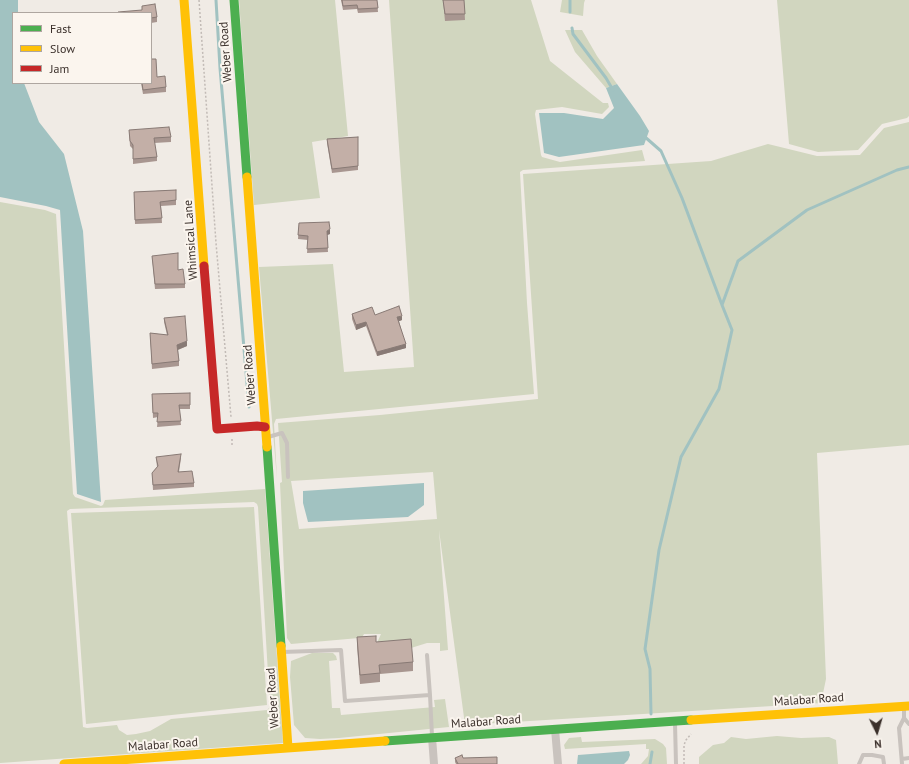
<!DOCTYPE html>
<style>
body{margin:0}
#map{position:relative;width:909px;height:764px;overflow:hidden;background:#f0ebe5;font-family:"PT Sans",sans-serif}
canvas{display:block}
.legend{position:absolute;left:12px;top:12px;width:140px;height:72px;box-sizing:border-box;background:#fbf5ee;border:1px solid #aea6a0;margin:0;padding:5px 7px;list-style:none;font-size:12px;color:#3b302b}
.legend li{display:flex;align-items:center;gap:8px;height:20px}
.legend b{width:20px;border:1px solid #aea6a0}
.north{position:absolute;left:857px;top:712px;width:40px;height:40px;-webkit-text-stroke:3px #fbf5ee;paint-order:stroke;rotate:175deg;font-size:11px;font-weight:700;line-height:16px;text-align:center;color:#3b302b}
.north::after{content:'';display:block;margin:auto;width:14px;height:18px;background:#3b302b;clip-path:polygon(50% 0,100% 100%,50% 72%,0 100%)}
</style>
<div id="map">
<canvas width="909" height="764"></canvas>
<ul class="legend">
<li><b style="height:5px;background:#4caf50"></b>Fast</li>
<li><b style="height:5px;background:#ffc107"></b>Slow</li>
<li><b style="height:5px;background:#c62828"></b>Jam</li>
</ul>
<div class="north">N</div>
</div>
<script>
const c = document.querySelector('canvas').getContext('2d');
c.lineJoin = 'round';
function fillPath(path, color) {
  c.fillStyle = color;
  c.fill(path, 'evenodd');
}
function toPath(rows) {
  const path = new Path2D();
  for (const r of rows) {
    path.moveTo(r[0], r[1]);
    for (let i = 2; i < r.length; i += 2) path.lineTo(r[i], r[i + 1]);
  }
  return path;
}
function trace(path, color, width, dash) {
  c.strokeStyle = color;
  c.lineWidth = width;
  c.lineCap = dash ? 'butt' : 'round';
  c.setLineDash(dash || []);
  c.stroke(path);
}
function write(font, color, halo, rows, align = 'center') {
  c.font = font + ' "PT Sans",sans-serif';
  c.lineWidth = 4;
  c.setLineDash([]);
  c.textBaseline = 'middle';
  c.strokeStyle = halo;
  c.fillStyle = color;
  for (const [text, x, y, turn = 0] of rows) {
    c.save();
    c.translate(x, y);
    c.rotate((+turn || 0) * Math.PI / 180);
    c.textAlign = isNaN(turn) ? turn : align;
    if (halo) c.strokeText(text, 0, 0);
    c.fillText(text, 0, 0);
    c.restore();
  }
}
const green = toPath([
 [239,0,335,0,348,136,312,142,320,198,254,205],
 [389,0,531,0,550,61,603,103,608,103,609,107,602,114,562,107,536,110,535,114,541,155,542,157,560,162,642,150,645,161,523,170,520,172,527,303,534,394,276,419,274,424,277,479,259,267,333,264,344,372,414,367],
 [562,0,585,0,584,3,583,16,560,12],
 [777,0,909,0,909,116,907,118,882,124,858,150,818,152,789,144],
 [565,30,582,30,597,56,617,84,606,88,575,52],
 [909,122,909,445,817,453,826,679,821,703,465,725,439,530,448,650,440,651,440,643,427,643,411,648,376,645,381,634,364,634,357,646,359,638,291,644,287,638,280,483,282,482,278,423,380,415,538,399,523,174,711,161,768,144,817,156,860,155,884,128],
 [433,472,437,519,299,529,291,481],
 [0,202,45,210,56,214,73,494,75,497,101,506,103,505,105,500,265,489,283,743,0,763],
 [254,502,257,504,258,507,270,707,267,710,171,719,150,731,136,734,127,735,119,730,117,725,87,728,83,727,67,511,70,509],
 [254,507,267,705,86,724,71,513],
 [312,653,333,653,336,656,337,660,329,661,332,708,340,708,341,715,435,707,434,700,445,699,449,727,339,738,320,739,305,738,294,725,290,677,291,661],
 [777,736,801,738,829,737,836,740,838,764,699,764,699,757,713,745,724,743,731,737,746,739],
 [581,737,582,742,655,739,663,744,666,748,667,764,641,764,648,756,649,749,646,749,646,744,565,749,564,745,569,738]
]);
const water = toPath([
 [0,0,18,0,18,13,13,13,13,83,24,83,39,122,64,154,83,231,101,502,77,494,60,210,46,206,0,197],
 [617,84,640,116,649,131,644,145,559,157,544,153,539,113,564,113,603,119,614,108,606,88],
 [424,483,424,505,408,517,308,522,303,503,303,491],
 [629,751,630,755,628,760,624,764,577,764,578,755]
]);
const stream = toPath([
 [216,0,220,68,249,407],
 [570,0,570,12],
 [572,28,573,34,606,78,613,90],
 [645,137,661,151,682,198,722,305],
 [651,714,650,669,645,649,659,550,681,457,719,389,732,330,722,305,738,261,807,210,897,170,909,167],
 [650,764,652,752]
]);
const path = toPath([
 [199,0,216,243,231,417],
 [232,439,232,447],
 [684,764,684,745,686,740,691,734]
]);
const lane = toPath([
 [268,437,282,433,287,443,288,477],
 [282,652,341,650,345,701,430,695,427,655],
 [430,695,432,736],
 [904,708,904,718,909,724],
 [675,723,676,764],
 [902,759,909,758],
 [859,764,863,755,872,755,883,757,884,764],
 [902,764,899,728,904,718]
]);
const street = toPath([
 [555,729,558,764],
 [432,737,434,764]
]);
const fast = toPath([
 [234,0,247,177],
 [267,447,281,646],
 [385,741,691,720]
]);
const slow = toPath([
 [184,0,204,266],
 [247,177,267,447],
 [281,646,288,748],
 [691,720,909,706],
 [64,764,385,741]
]);
const jam = toPath([
 [204,266,217,429,257,426,265,427]
]);
const wall = toPath([
 [341,0,377,0,378,12,358,13,357,9,343,10],
 [443,0,464,0,465,20,445,21],
 [142,6,157,17,157,22,151,23,151,13,142,10],
 [157,77,166,87,166,92,143,94,141,83,151,83],
 [129,130,171,137,171,142,154,143,157,157,157,161,133,164,133,149,130,146],
 [358,137,358,170,332,173,327,143,327,139],
 [176,190,176,205,161,206,162,223,135,224,134,192],
 [299,223,330,234,327,235,328,252,307,253,308,240,298,239],
 [152,256,178,270,185,284,185,288,155,289],
 [352,314,375,315,402,320,399,321,406,348,377,356,366,326,356,330,352,319],
 [164,318,187,346,178,350,179,361,179,366,152,369,150,333,167,335,164,322],
 [190,393,190,409,179,409,181,425,157,427,158,417,153,418,152,394],
 [156,457,181,458,179,472,194,483,194,487,153,490,152,473,157,467],
 [357,637,376,642,413,662,413,671,380,674,380,682,360,684,357,646],
 [455,758,463,758,497,764,456,764,455,762]
]);
const shadedWall = toPath([
 [330,229,330,234,327,235,327,231],
 [402,316,402,320,397,322,397,317],
 [366,322,366,326,356,330,356,325],
 [187,341,187,346,177,350,177,345],
 [406,344,406,348,377,356,377,352]
]);
const building = toPath([
 [342,0,377,0,378,8,358,9,357,5,343,6,342,0],
 [443,0,464,0,465,14,445,14,443,0],
 [155,4,157,17,151,18,151,13,118,13,118,12,142,10,142,6,155,4],
 [151,59,156,59,157,77,165,76,166,87,143,90,142,83,151,83,151,59],
 [169,127,171,137,154,138,157,157,133,159,133,145,130,141,129,130,169,127],
 [358,137,358,166,332,169,327,139,358,137],
 [176,190,176,200,160,202,162,218,135,220,134,192,176,190],
 [329,222,330,229,327,231,328,248,307,249,308,236,298,235,299,223,329,222],
 [178,253,178,270,183,269,185,284,155,284,152,256,178,253],
 [399,306,402,316,397,317,406,344,377,352,366,322,356,325,352,314,372,307,375,315,399,306],
 [185,316,187,341,177,345,179,361,152,364,150,333,168,335,164,318,185,316],
 [190,393,190,405,179,405,181,421,157,422,158,413,153,413,152,394,190,393],
 [181,454,178,472,192,471,194,483,153,485,152,473,158,466,156,457,181,454],
 [376,636,376,642,411,639,413,662,379,665,380,673,360,675,357,637,376,636],
 [462,755,463,758,497,757,497,764,458,764,455,758,462,755]
]);
const streetNames = [
 ["Weber Road",226,52,-94],
 ["Whimsical Lane",191,240,-94],
 ["Weber Road",250,375,-94],
 ["Weber Road",273,698,-94],
 ["Malabar Road",809,700,-4],
 ["Malabar Road",486,722,-4],
 ["Malabar Road",163,745,-4]
];
fillPath(green, '#d1d6bf');
fillPath(water, '#a1c2c1');
trace(stream, '#a1c2c1', 3);
trace(path, '#c2bbb6', 1.5, [2, 2]);
trace(lane, '#c9c3be', 4);
trace(street, '#c9c3be', 8);
trace(fast, '#4caf50', 9);
trace(slow, '#ffc107', 9);
trace(jam, '#c62828', 9);
fillPath(wall, '#a89690');
fillPath(shadedWall, '#887a75');
fillPath(building, '#c3afa7');
trace(building, '#887a75', 1);
write('12px', '#3b302b', '#fbf5ee', streetNames);
</script>
